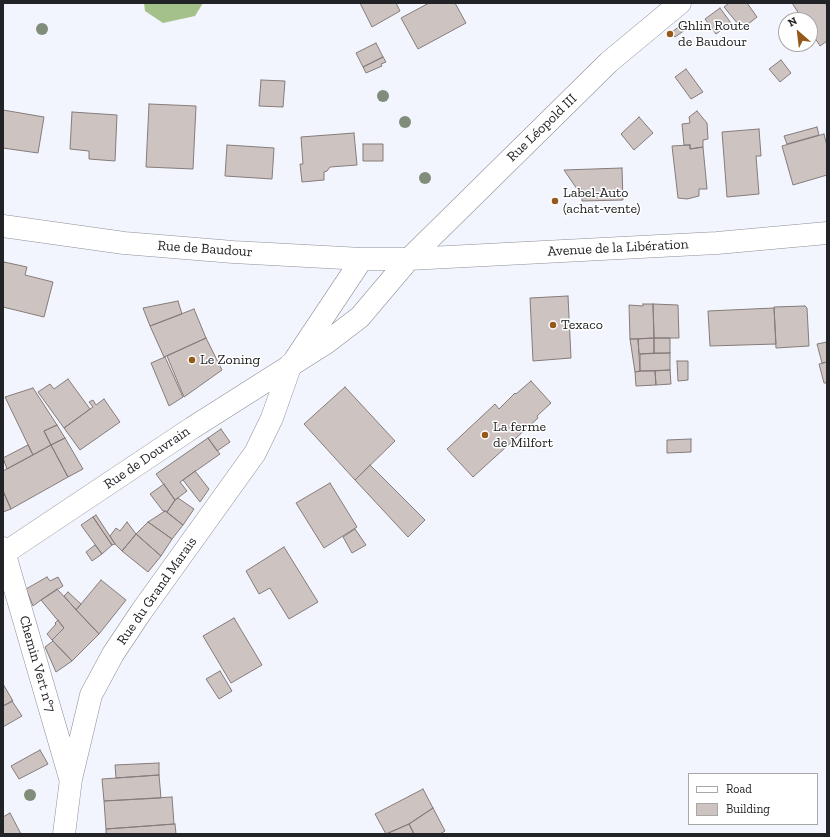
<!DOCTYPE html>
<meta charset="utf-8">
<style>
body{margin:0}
#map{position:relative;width:830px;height:837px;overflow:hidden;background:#f2f5fd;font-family:"Zilla Slab",serif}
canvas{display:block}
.frame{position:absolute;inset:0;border:4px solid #222326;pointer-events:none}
.legend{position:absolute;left:688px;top:773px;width:130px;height:52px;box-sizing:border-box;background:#fff;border:1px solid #a7a7a8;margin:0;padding:5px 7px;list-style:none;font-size:12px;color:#222326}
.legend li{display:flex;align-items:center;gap:8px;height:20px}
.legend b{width:20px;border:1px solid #a7a7a8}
.north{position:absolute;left:778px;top:12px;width:40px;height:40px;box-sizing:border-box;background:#fff;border:1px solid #a7a7a8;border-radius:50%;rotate:332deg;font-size:11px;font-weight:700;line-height:16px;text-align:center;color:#222326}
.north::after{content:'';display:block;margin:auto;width:14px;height:18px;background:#955919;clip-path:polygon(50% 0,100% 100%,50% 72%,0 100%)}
</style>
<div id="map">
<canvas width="830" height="837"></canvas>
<div class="frame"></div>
<ul class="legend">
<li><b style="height:5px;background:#fff"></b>Road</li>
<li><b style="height:11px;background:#cdc3c1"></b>Building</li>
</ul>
<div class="north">N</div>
</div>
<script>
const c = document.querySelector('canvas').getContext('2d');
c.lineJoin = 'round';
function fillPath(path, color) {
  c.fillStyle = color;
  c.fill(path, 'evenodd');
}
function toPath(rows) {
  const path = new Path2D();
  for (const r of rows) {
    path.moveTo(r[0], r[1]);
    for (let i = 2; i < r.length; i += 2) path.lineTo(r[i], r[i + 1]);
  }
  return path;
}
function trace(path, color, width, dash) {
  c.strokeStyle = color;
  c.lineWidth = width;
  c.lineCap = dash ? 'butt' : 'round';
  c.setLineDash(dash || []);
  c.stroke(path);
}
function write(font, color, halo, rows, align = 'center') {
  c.font = font + ' "Zilla Slab",serif';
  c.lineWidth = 3;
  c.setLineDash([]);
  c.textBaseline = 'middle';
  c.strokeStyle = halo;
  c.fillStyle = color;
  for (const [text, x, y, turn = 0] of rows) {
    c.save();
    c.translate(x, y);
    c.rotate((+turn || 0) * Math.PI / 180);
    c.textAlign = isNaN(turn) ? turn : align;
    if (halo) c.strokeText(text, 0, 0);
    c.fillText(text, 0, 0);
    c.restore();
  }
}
const forest = toPath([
 [144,3,203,3,195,16,163,23,145,11]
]);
const building = toPath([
 [360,3,396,3,400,11,372,27,360,3],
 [429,3,455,3,466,23,418,49,401,18,429,3],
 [729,3,747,3,757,17,742,29,724,7,729,3],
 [792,3,825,3,827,6,827,41,820,46,810,30,810,20,803,20,792,3],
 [720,8,731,23,716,34,705,19,720,8],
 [681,25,685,30,675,37,672,32,681,25],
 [376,43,383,57,363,67,356,53,376,43],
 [383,57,386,62,381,64,382,66,366,73,363,67,383,57],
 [781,60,791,73,780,82,769,69,781,60],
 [686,69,703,92,691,99,675,77,686,69],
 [261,80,285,81,283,107,259,106,261,80],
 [149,104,196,106,193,169,146,167,149,104],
 [3,110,44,117,38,153,3,148,3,110],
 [697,111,707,123,708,139,703,140,703,147,690,149,690,145,684,145,682,124,690,123,689,117,697,111],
 [72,112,117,115,115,161,89,159,89,151,70,149,72,112],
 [639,117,653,133,634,150,621,134,639,117],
 [817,127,819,135,787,144,784,136,817,127],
 [759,129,761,156,756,156,759,194,727,197,722,132,759,129],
 [354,133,357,165,330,167,327,171,324,172,324,180,302,182,300,164,303,164,301,137,354,133],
 [824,134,827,146,827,175,793,185,782,146,824,134],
 [363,144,383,144,383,161,363,161,363,144],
 [227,145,274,148,272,179,225,176,227,145],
 [690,145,690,149,703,147,707,189,699,189,699,196,687,199,678,198,672,146,690,145],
 [622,168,623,200,582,201,582,189,577,189,564,170,622,168],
 [4,262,27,267,25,275,53,282,44,317,3,307,3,267,4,262],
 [568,296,571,358,533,361,530,298,568,296],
 [178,301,182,314,150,326,143,308,178,301],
 [643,304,653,304,654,338,630,339,629,305,643,306,643,304],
 [653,304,678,305,679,338,654,338,653,304],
 [805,306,807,308,809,346,776,348,774,307,805,306],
 [774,308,776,344,710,346,708,311,774,308],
 [194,309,206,338,164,357,150,326,194,309],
 [206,338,222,370,184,397,167,356,206,338],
 [654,338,670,338,670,353,654,353,654,338],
 [654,338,654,353,639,354,638,339,654,338],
 [630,339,638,339,640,371,635,372,630,339],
 [827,342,827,362,822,363,817,344,827,342],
 [670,353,670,370,640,371,640,354,670,353],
 [165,357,183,397,169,406,151,363,165,357],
 [677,361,688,361,688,380,678,381,677,361],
 [827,362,827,383,824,383,819,364,827,362],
 [670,370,671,384,656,385,655,371,670,370],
 [640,371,655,371,656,385,636,386,635,372,640,371],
 [68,379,90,409,64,428,38,392,50,384,54,389,68,379],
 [531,381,551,403,537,416,538,418,473,477,447,449,495,404,499,409,515,393,516,394,531,381],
 [345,387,395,441,355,480,304,424,345,387],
 [33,388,57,425,44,431,51,445,33,455,5,397,33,388],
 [104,399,120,422,80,450,64,428,93,407,89,402,93,400,96,405,104,399],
 [57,425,65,438,51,445,44,431,57,425],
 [221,429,230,442,217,451,208,438,221,429],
 [65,438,83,469,68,477,51,445,65,438],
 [208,438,220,454,180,482,187,491,175,500,156,474,208,438],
 [691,439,691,452,667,453,667,440,691,439],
 [28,445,33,455,7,469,3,458,28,445],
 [51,445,68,477,11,509,3,491,3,471,51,445],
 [370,465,425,520,408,537,355,480,370,465],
 [195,471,209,489,200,502,183,480,195,471],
 [330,483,357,527,324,548,296,503,330,483],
 [164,484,175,500,167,512,165,511,163,511,150,494,164,484],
 [3,491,11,509,3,512,3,491],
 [178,498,194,509,183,525,167,512,175,500,178,498],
 [165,511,183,525,172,539,148,522,165,511],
 [96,515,115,544,112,545,93,517,96,515],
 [93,517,112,545,102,554,81,525,93,517],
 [127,522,136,534,122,551,115,544,110,536,116,528,120,531,127,522],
 [148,522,172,539,161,556,136,534,148,522],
 [355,529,366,545,352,553,343,537,355,529],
 [136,534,161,556,148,572,122,551,136,534],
 [95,545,102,554,92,561,86,552,95,545],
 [284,547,318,602,289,619,270,588,259,594,246,571,284,547],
 [47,577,50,581,58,577,63,586,41,600,33,606,26,589,47,577],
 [101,580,126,600,99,634,76,610,101,580],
 [57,589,99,634,72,661,52,640,64,628,41,600,57,589],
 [68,592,81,604,76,610,64,596,68,592],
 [234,618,262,665,231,683,203,636,234,618],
 [58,620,64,628,52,640,47,634,56,624,55,623,58,620],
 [53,641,72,661,56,672,45,647,53,641],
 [220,671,232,691,219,699,206,679,220,671],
 [3,684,13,701,3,706,3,684],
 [12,701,22,716,3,727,3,706,12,701],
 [40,750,48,764,19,779,11,766,40,750],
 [159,763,159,775,116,778,115,765,159,763],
 [159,775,161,798,104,801,102,779,159,775],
 [423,789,433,808,409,824,386,834,375,814,423,789],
 [172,797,174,824,106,829,104,801,172,797],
 [433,808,445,831,440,834,414,834,409,824,433,808],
 [10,813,21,834,3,834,3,817,10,813],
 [175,824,176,834,106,834,106,829,175,824],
 [409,824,414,834,385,834,386,834,409,824]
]);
const minor = toPath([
 [409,259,609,62,680,3],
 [3,548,70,778],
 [64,834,71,779,91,695,113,654,141,612,255,453,272,418,291,364]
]);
const major = toPath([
 [3,226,124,243,233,252,362,259,409,259,717,243,827,233],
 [296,358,362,259],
 [3,554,192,428,326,343,360,317,409,259]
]);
const trees = [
 [42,29],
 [383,96],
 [405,122],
 [425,178],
 [30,795]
];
const markers = [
 [670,34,4,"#955919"],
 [555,201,4,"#955919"],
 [553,325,4,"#955919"],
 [192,360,4,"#955919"],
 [485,435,4,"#955919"]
];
const poiNames = [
 ["Ghlin Route",678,26],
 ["de Baudour",678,42],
 ["Label-Auto",563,193],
 ["(achat-vente)",563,209],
 ["Texaco",561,325],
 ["Le Zoning",200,360],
 ["La ferme",493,427],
 ["de Milfort",493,443]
];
const streetNames = [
 ["Rue Léopold III",542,128,-44],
 ["Avenue de la Libération",618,248,-3],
 ["Rue de Baudour",205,249,4],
 ["Rue de Douvrain",147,458,-34],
 ["Rue du Grand Marais",157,591,-55],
 ["Chemin Vert n°7",37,664,74]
];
fillPath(forest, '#a4c189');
fillPath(building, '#cdc3c1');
trace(building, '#857b7a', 1);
trace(minor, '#8d8f97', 23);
trace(major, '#8d8f97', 23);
trace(minor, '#fff', 22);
trace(major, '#fff', 22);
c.fillStyle = '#818d7b';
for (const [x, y] of trees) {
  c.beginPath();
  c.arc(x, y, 6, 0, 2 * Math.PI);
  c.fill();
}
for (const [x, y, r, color] of markers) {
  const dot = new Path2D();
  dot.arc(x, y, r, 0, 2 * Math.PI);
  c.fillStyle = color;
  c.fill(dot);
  trace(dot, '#fff', 1.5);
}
write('14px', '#222326', '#fff', poiNames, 'left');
write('14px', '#222326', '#fff', streetNames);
</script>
